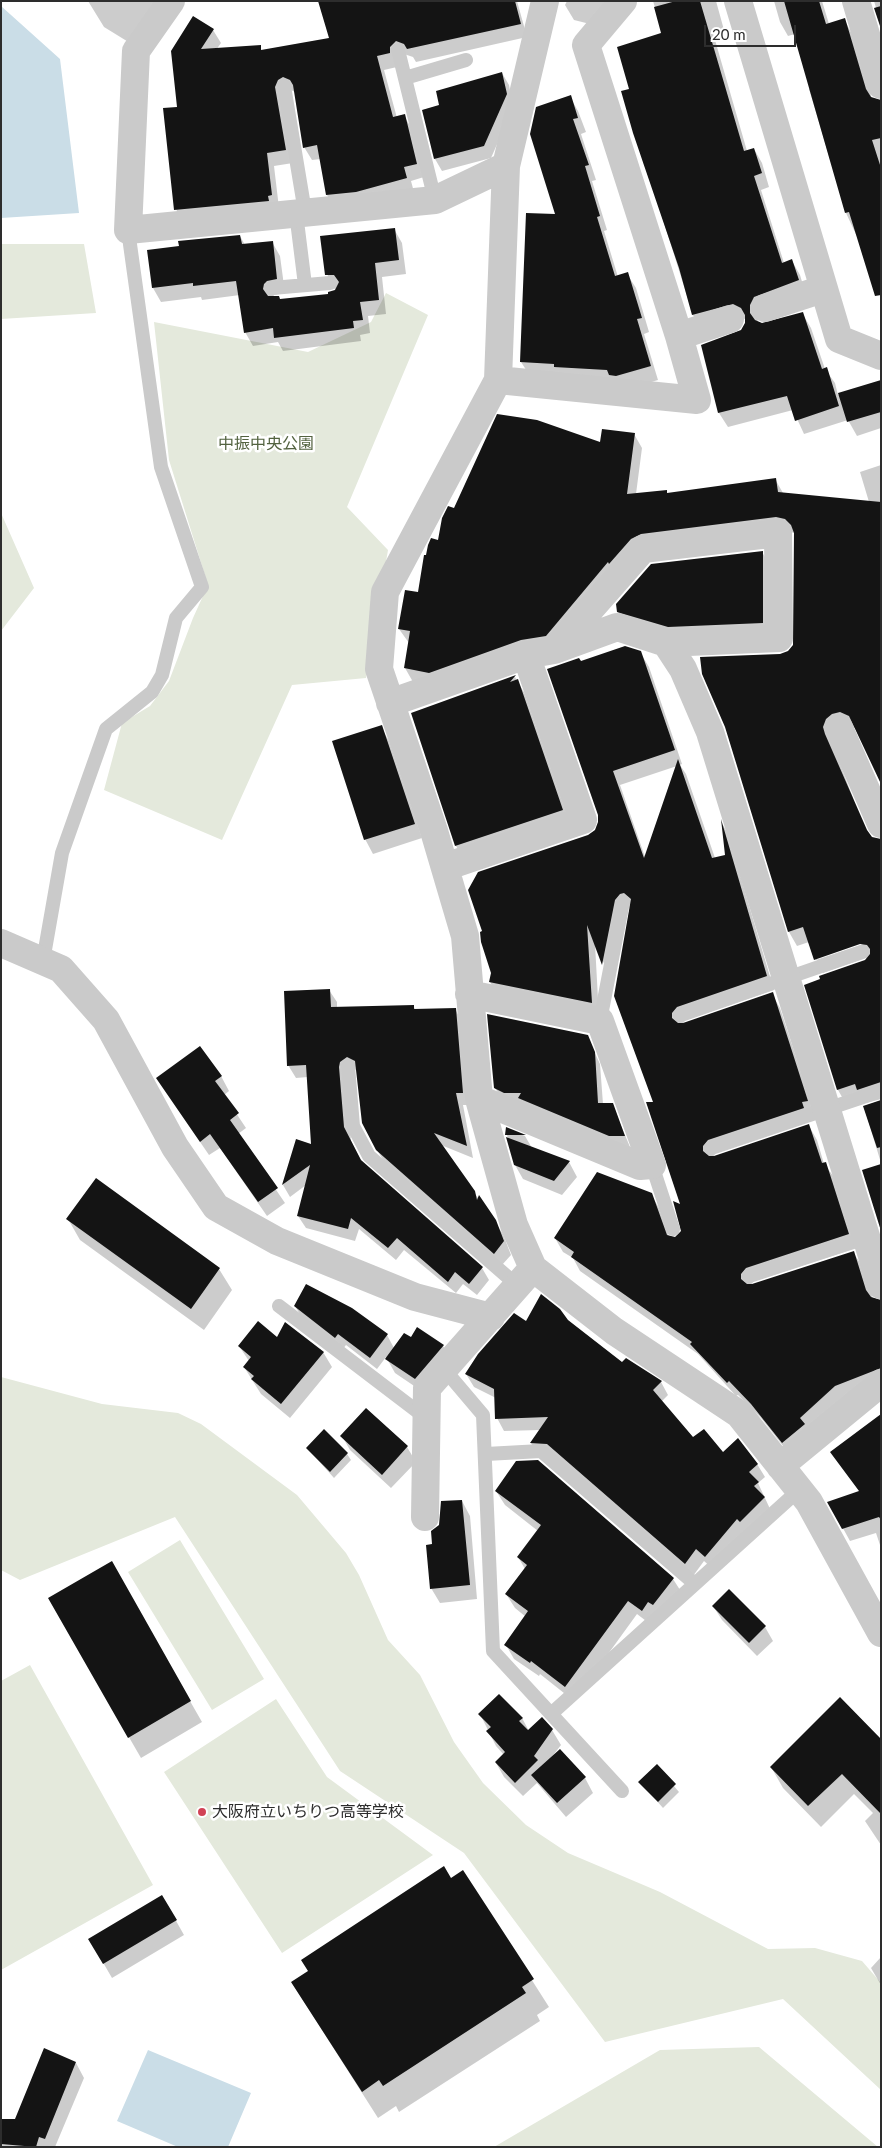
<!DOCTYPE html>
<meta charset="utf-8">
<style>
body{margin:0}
#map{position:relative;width:882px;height:2148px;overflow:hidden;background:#fff;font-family:Lato,sans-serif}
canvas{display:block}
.frame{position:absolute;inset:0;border:2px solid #2d2d2d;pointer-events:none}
.scale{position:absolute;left:704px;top:25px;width:92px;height:22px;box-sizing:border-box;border:2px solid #2d2d2d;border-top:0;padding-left:6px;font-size:15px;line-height:18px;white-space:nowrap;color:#2d2d2d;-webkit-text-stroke:4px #fff;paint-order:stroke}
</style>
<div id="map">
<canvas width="882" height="2148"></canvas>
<div class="frame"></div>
<div class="scale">20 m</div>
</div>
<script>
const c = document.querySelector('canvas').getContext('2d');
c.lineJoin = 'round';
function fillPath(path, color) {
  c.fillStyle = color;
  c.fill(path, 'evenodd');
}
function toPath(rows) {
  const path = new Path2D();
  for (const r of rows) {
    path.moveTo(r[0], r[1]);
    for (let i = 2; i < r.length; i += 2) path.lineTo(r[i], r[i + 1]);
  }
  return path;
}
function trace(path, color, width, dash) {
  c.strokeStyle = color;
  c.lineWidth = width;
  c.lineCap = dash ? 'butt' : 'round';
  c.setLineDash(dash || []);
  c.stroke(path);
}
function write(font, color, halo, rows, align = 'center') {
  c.font = font + ' Lato,"Noto Sans JP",sans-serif';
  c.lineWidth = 5;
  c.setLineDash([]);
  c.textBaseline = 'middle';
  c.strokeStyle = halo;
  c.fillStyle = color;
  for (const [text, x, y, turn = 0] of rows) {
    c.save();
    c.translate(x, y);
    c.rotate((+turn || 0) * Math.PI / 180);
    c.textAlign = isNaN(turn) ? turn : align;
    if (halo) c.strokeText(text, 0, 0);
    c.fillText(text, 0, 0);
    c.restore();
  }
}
const green = toPath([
 [1,244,84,244,96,313,1,319],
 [386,293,428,315,347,507,388,550,366,678,292,685,222,840,104,790,122,723,150,706,169,681,193,618,208,585,169,460,154,322,308,352,371,322],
 [1,513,34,588,1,631],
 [1,1377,102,1404,178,1413,201,1424,297,1495,346,1553,359,1575,388,1640,420,1675,454,1742,483,1783,526,1825,568,1853,660,1892,768,1949,815,1948,862,1961,881,1983,881,2090,783,1999,605,2042,464,1853,340,1771,175,1517,20,1580,1,1570],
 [180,1540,264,1679,212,1710,128,1572],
 [30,1665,153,1885,1,1970,1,1681],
 [276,1699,327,1777,433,1855,282,1953,164,1772],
 [759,2047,878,2147,494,2147,660,2050]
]);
const water = toPath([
 [1,6,60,59,79,213,1,218],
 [148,2050,251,2093,228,2147,178,2147,117,2121]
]);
const shadow = toPath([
 [88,1,158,1,130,43,104,27],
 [334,1,517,1,527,37,416,62,413,57,404,54,397,67,384,70,397,118,404,116,412,129,424,177,411,181,414,192,335,208,327,195,321,159,312,160,304,147,295,92,291,90,293,163,274,166,279,208,183,223,176,209,179,108,173,52,213,30,221,43,216,50,260,47,262,51,330,39],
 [567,1,610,1,590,24,574,20,565,5],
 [653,1,716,1,724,30,713,33,747,151,754,149,762,163,769,187,761,190,784,263,792,261,800,275,806,295,762,311,757,322,762,325,802,313,811,328,825,369,835,383,838,395,871,385,881,404,881,428,857,436,848,420,804,434,793,410,728,427,719,413,703,346,742,331,746,320,742,317,701,329,693,315,649,175,644,165,623,92,631,90,663,34],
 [774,1,822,1,829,24,844,19,852,34,872,99,881,101,881,288,846,213,809,89,812,88,795,34,788,36,780,22],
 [874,1,881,1,881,25],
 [502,73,509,85,513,108,491,158,442,171,435,159,423,110,441,105],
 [570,97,578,111,586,132,581,134,596,180,592,181,607,230,604,231,618,277,627,274,636,288,649,332,644,334,658,380,624,390,530,376,521,362,557,215],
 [394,229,402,243,406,274,382,277,386,314,368,316,370,333,360,335,361,341,283,351,278,342,253,346,245,332,240,295,202,300,201,297,161,302,153,288,180,247,240,236,245,245,272,242,280,256,285,293,274,295,273,297,280,300,329,295,329,293,335,290,327,274],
 [634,434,642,448,636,494,666,491,668,494,775,479,783,493,869,502,860,472,881,465,881,772,857,729,850,726,831,741,852,795,877,875,881,874,881,1099,866,1103,846,1104,838,1090,806,985,866,961,872,956,823,973,809,942,797,946,789,932,726,727,780,655,787,653,794,647,795,533,785,531,649,547,554,649,413,682,405,668,409,643,399,629,419,594,439,541,454,509,601,443],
 [865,940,866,943,816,960,816,958],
 [762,552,768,562,768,633,675,637,624,622,618,612],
 [640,652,649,667,682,764,680,765,686,774,715,858,726,856,723,825,728,834,774,990,685,1021,681,1025,772,994,780,1008,815,1115,716,1153,712,1158,809,1126,817,1140,824,1164,834,1177,856,1248,754,1281,750,1286,853,1252,862,1266,873,1299,881,1301,881,1385,791,1456,761,1418,738,1395,736,1396,698,1354,580,1271,573,1258,563,1252,555,1238,651,1194,659,1208,669,1237,677,1238,683,1232,682,1206,655,1103,631,907,628,908,610,976,595,944,599,1017,498,996,490,982,600,823,581,663],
 [677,766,645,857,620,785],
 [515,677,525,694,570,824,464,859,456,846,493,685],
 [381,727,389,741,422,838,373,854,365,839],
 [329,990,337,1002,337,1008,413,1006,416,1010,455,1009,462,1022,469,1105,463,1105,473,1158,441,1145,503,1234,511,1255,502,1265,385,1163,377,1150,358,1071,354,1069,346,1080,351,1141,362,1163,482,1268,489,1280,477,1295,463,1284,456,1293,404,1250,396,1260,359,1229,355,1241,306,1228,298,1216,306,1185,290,1197,283,1185,297,1141,312,1145,308,1077,296,1078,288,1065],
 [587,1036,600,1064,603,1104,612,1104,630,1147,616,1147,502,1099,495,1088],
 [221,1076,229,1091,224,1095,246,1128,238,1134,285,1203,267,1216,220,1148,209,1155,157,1079],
 [881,1102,881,1163,864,1107],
 [507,1129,525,1136,532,1148,569,1162,577,1177,562,1195,523,1179,515,1165,507,1135],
 [68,1219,219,1269,232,1290,204,1330,80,1240],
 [295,1306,387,1335,394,1348,411,1339,443,1346,452,1360,423,1392,395,1373,386,1357,377,1369,346,1345,343,1349,302,1318],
 [567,1321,622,1364,661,1382,668,1395,661,1402,693,1439,723,1453,757,1464,765,1477,758,1483,771,1511,713,1569,704,1561,693,1576,538,1455,531,1443,540,1430,504,1431,497,1418,496,1398,474,1387,466,1374,527,1322],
 [278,1339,323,1352,332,1367,290,1418,261,1394,244,1367,249,1361,239,1346],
 [366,1409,407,1447,416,1462,391,1488,350,1450,342,1436],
 [881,1416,881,1548,876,1533,850,1541,829,1503,860,1492,832,1452],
 [307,1448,347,1454,351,1460,334,1478],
 [496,1491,673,1579,682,1593,650,1624,637,1614,574,1701,540,1674,539,1676,514,1659,506,1645,526,1617,515,1608,506,1594,525,1569,518,1557,538,1531,505,1505],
 [462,1501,470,1516,477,1599,440,1603,431,1588,433,1546,440,1525],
 [111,1563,202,1722,141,1758,49,1599],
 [713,1606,765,1627,773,1641,757,1656,722,1620],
 [480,1714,522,1718,529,1731,552,1730,561,1745,551,1758,560,1751,585,1778,593,1793,566,1817,537,1783,523,1796,504,1777,496,1763,504,1755,496,1746],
 [881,1740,881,1845,865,1821,873,1813,854,1794,821,1827,783,1788,771,1767],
 [657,1766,679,1792,663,1808,640,1782],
 [463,1872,549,2007,537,2015,540,2021,399,2112,396,2106,378,2118,292,1983],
 [162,1896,184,1935,112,1978,90,1940],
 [881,1957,881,1985,871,1968],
 [76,2063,84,2078,55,2147,1,2147,1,2120,16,2121]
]);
const building = toPath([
 [318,1,515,1,521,24,407,49,404,44,396,41,390,47,390,53,377,56,393,117,405,114,417,164,404,167,407,178,356,192,326,195,317,145,303,148,293,85,290,80,283,77,278,80,275,87,286,150,267,153,272,195,268,196,269,201,174,210,163,108,177,107,171,51,193,16,214,29,201,49,261,45,261,50,329,38],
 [676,1,700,1,744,151,754,148,762,173,754,176,782,263,792,259,799,280,754,297,750,305,750,313,755,320,762,323,803,312,822,369,827,367,839,406,795,421,787,396,718,413,701,345,741,330,745,323,745,315,741,308,733,304,692,315,679,268,633,133,621,91,629,89,617,47,661,33,654,7],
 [784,1,819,1,826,24,845,18,866,89,871,97,881,100,881,138,872,140,881,168,881,295,875,296,849,212,845,213],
 [881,6,881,29,874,8],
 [502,72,507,94,484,146,434,159,422,110,439,105,436,91],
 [571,95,578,118,573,119,589,165,585,166,600,216,597,217,615,276,628,272,642,318,637,319,651,366,616,376,609,375,607,370,554,367,554,364,520,362,526,213,555,214,530,134,536,107],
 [395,228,399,260,375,263,379,300,360,302,363,320,353,321,354,328,274,338,273,328,244,333,236,281,193,286,193,283,152,288,147,250,179,246,178,241,240,235,242,244,273,241,277,279,267,281,264,284,263,289,268,296,279,296,280,299,328,294,328,292,335,290,339,282,334,275,325,275,320,236],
 [881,380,881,412,847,422,838,393],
 [497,414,537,420,600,442,602,429,635,433,627,494,667,490,667,493,776,478,778,492,881,502,881,784,849,716,840,712,832,714,826,719,823,727,825,734,867,830,872,837,881,839,881,1082,857,1090,855,1084,837,1090,804,985,820,979,819,976,865,960,870,954,870,949,867,945,860,944,814,960,803,927,788,932,725,727,702,674,700,657,780,654,788,651,793,645,794,533,791,525,785,519,776,517,641,534,631,539,609,564,608,562,546,636,521,640,429,673,404,668,410,631,398,629,405,590,418,592,424,555,426,555,428,545,431,538,438,540,442,518,448,506,454,508],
 [763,551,763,623,668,627,617,612,616,604,651,564],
 [625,646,641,651,675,750,613,771,644,858,678,759,712,858,725,855,721,819,767,976,677,1007,672,1013,672,1018,678,1023,683,1023,773,992,808,1101,802,1102,804,1108,708,1140,703,1146,703,1151,709,1156,714,1156,809,1124,822,1163,826,1162,849,1234,746,1268,741,1274,741,1279,747,1284,752,1284,854,1251,866,1290,871,1297,881,1300,881,1368,835,1386,800,1418,805,1424,782,1443,751,1404,729,1381,727,1383,690,1344,692,1342,571,1257,574,1252,554,1238,597,1172,652,1193,667,1235,675,1237,681,1231,673,1201,680,1204,646,1102,653,1102,614,996,631,899,624,893,620,894,615,900,602,965,587,925,592,1003,489,982,491,973,481,942,480,932,482,931,468,890,478,872,588,835,595,830,598,822,598,815,547,669,579,658,581,661],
 [516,675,510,682,518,679,563,810,455,846,411,713],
 [382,725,415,824,364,840,332,741],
 [330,989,331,1007,414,1005,414,1009,456,1008,463,1093,456,1093,467,1146,434,1133,475,1191,477,1200,479,1195,496,1220,504,1241,494,1254,376,1150,362,1123,355,1061,347,1057,340,1062,339,1067,344,1127,361,1160,483,1267,469,1284,455,1272,448,1282,397,1238,388,1248,351,1218,348,1229,297,1216,310,1165,282,1185,296,1139,311,1144,306,1065,287,1066,284,991],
 [487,1014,588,1035,595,1052,598,1103,613,1103,625,1136,609,1136,518,1098,521,1093,504,1093,494,1088],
 [200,1046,222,1076,215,1081,239,1113,230,1120,278,1188,258,1202,210,1134,200,1142,156,1078],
 [881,1100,881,1147,877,1148,863,1106],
 [506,1127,526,1135,505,1135],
 [506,1137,570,1161,554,1181,514,1165],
 [881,1164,881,1231,862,1170],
 [96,1178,220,1268,191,1309,66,1219],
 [306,1284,352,1308,388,1334,370,1358,338,1334,335,1338,294,1306],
 [541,1294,560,1309,568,1320,622,1362,626,1358,662,1381,653,1390,693,1437,704,1429,723,1452,738,1438,758,1464,749,1472,759,1482,754,1486,765,1497,740,1522,737,1519,705,1557,696,1549,685,1564,547,1444,530,1443,548,1417,495,1419,494,1389,465,1374,478,1354,514,1313,526,1321],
 [258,1321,277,1337,285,1322,324,1352,281,1404,251,1379,254,1376,243,1367,251,1357,238,1346],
 [417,1327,444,1345,415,1379,385,1359,404,1333,411,1337],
 [366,1408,408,1446,382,1475,340,1436],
 [881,1414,881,1520,879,1517,842,1529,827,1502,859,1491,830,1452],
 [324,1429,348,1453,330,1472,306,1448],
 [538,1460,674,1578,653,1605,648,1602,642,1611,628,1601,565,1687,531,1661,530,1663,504,1645,528,1611,505,1594,527,1565,517,1557,541,1525,495,1491,516,1461],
 [462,1500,470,1585,430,1589,426,1545,432,1544,431,1531,439,1525,441,1501],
 [112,1561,191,1701,128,1738,48,1598],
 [729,1589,766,1626,749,1643,712,1606],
 [499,1694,523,1718,519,1721,528,1730,542,1717,553,1729,534,1756,538,1760,515,1783,495,1762,505,1752,486,1731,491,1727,478,1714],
 [840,1697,881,1739,881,1814,842,1774,808,1806,770,1767],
 [560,1749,586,1777,557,1803,531,1775],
 [657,1764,676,1784,658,1802,638,1782],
 [444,1866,451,1878,463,1870,534,1979,522,1987,526,1993,383,2086,379,2080,362,2092,291,1982,308,1971,301,1960],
 [162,1895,177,1920,103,1964,88,1939],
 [44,2048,76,2062,45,2139,39,2137,36,2147,1,2144,1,2119,15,2119]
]);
const lane = toPath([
 [398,50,435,200],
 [405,78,466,60],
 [284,86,305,212],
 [296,213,305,285],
 [272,288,330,283],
 [43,961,62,853,106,729,152,692,162,675,176,618,202,587,161,467,128,230],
 [680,1015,862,952],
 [600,1021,623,902],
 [348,1066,353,1126,369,1156,518,1286],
 [711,1148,881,1091],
 [652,1165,673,1229],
 [749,1276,865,1238],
 [279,1306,426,1418],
 [444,1369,483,1415,493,1651,622,1791],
 [486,1454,541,1451,695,1584],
 [551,1714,799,1490]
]);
const street = toPath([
 [171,1,136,51,128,230,435,200,506,166],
 [545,1,506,166,498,380,385,592,379,669,434,831,465,936,479,1099,514,1225,533,1268,614,1331,739,1414,809,1502,881,1633],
 [738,1,839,339,881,356],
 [856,1,881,85],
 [765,308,823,289],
 [679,336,730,319],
 [498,380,697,400,679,336,586,45,623,1],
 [557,647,643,549,778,533,779,638,666,643],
 [390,703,526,655,554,650,617,627,666,643,683,669,710,732,881,1285],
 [839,728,881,824],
 [445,867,583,820,526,655],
 [1,943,61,969,106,1020,175,1147,216,1207,277,1241,415,1297,491,1317],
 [469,994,600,1021,652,1165,640,1166,479,1099],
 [780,1466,881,1383],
 [425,1517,427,1388,533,1268]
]);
const markers = [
 [202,1812,5,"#d14255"]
];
const parkNames = [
 ["中振中央公園",266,444]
];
const poiNames = [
 ["大阪府立いちりつ高等学校",212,1812]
];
fillPath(green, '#e4e9dc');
fillPath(water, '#cadde7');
fillPath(shadow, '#0003');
fillPath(building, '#141414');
trace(lane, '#cacaca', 14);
trace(street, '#cacaca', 28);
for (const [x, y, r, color] of markers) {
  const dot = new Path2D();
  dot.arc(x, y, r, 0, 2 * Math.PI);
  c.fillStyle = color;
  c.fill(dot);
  trace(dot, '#fff', 2);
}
write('16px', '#536340', '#fff', parkNames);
write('16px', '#2d2d2d', '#fff', poiNames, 'left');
</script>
